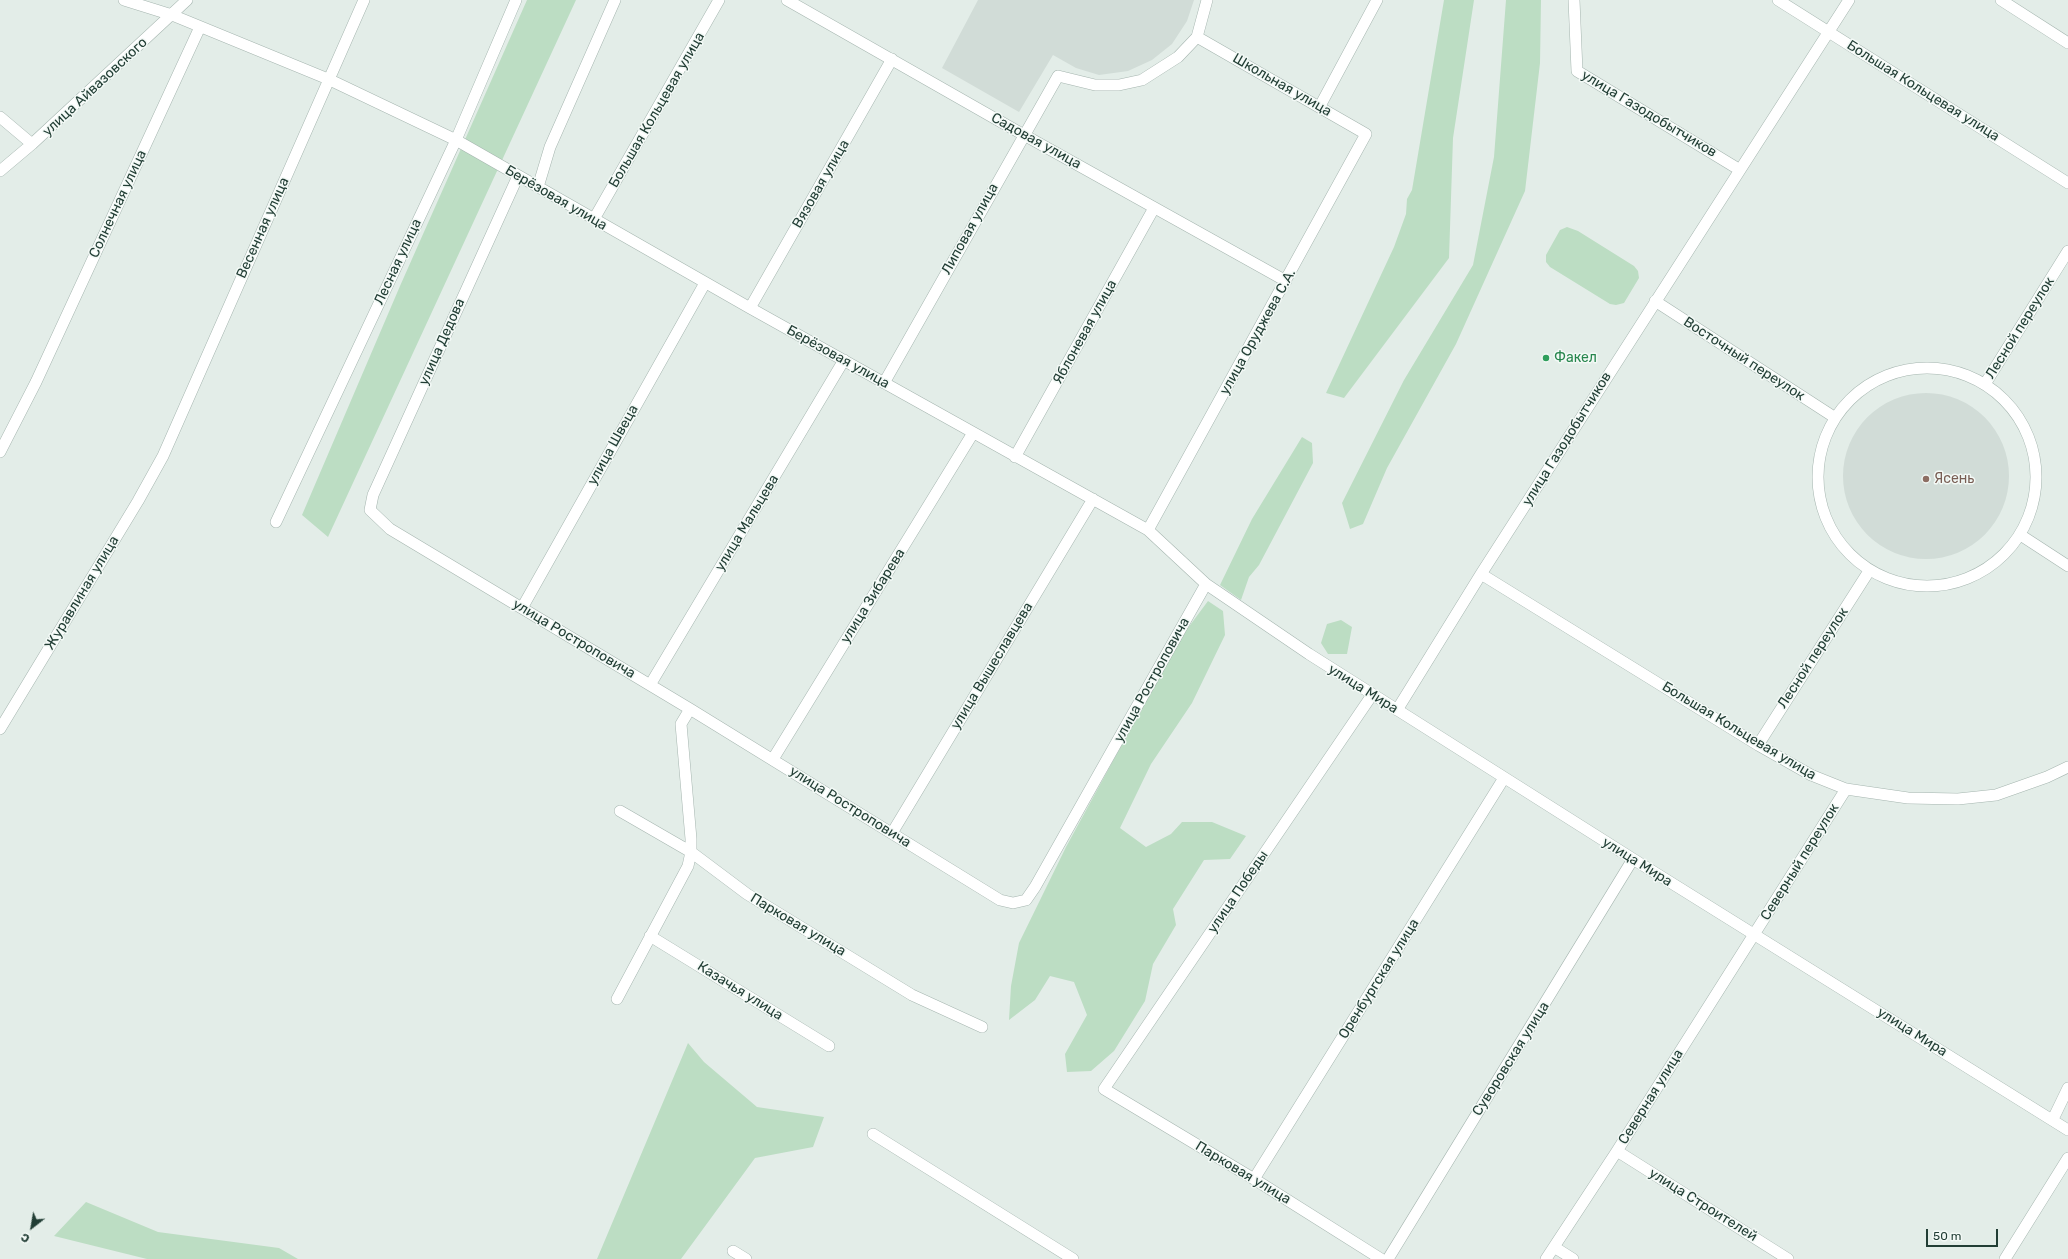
<!DOCTYPE html>
<meta charset="utf-8">
<style>
body{margin:0}
#map{position:relative;width:2068px;height:1259px;overflow:hidden;background:#e3ede8;font-family:Rubik,sans-serif}
canvas{display:block}
.north{position:absolute;left:12px;top:1207px;width:40px;height:40px;-webkit-text-stroke:3px #f3f9f6;paint-order:stroke;rotate:211deg;font-size:11px;font-weight:700;line-height:16px;text-align:center;color:#223e35}
.north::after{content:'';display:block;margin:auto;width:14px;height:18px;background:#223e35;clip-path:polygon(50% 0,100% 100%,50% 72%,0 100%)}
.scale{position:absolute;left:1926px;top:1229px;width:72px;height:18px;box-sizing:border-box;border:2px solid #223e35;border-top:0;padding-left:5px;font-size:12px;line-height:14px;white-space:nowrap;color:#223e35;-webkit-text-stroke:3px #f3f9f6;paint-order:stroke}
</style>
<div id="map">
<canvas width="2068" height="1259"></canvas>
<div class="north">С</div>
<div class="scale">50 m</div>
</div>
<script>
const c = document.querySelector('canvas').getContext('2d');
c.lineJoin = 'round';
function fillPath(path, color) {
  c.fillStyle = color;
  c.fill(path, 'evenodd');
}
function toPath(rows) {
  const path = new Path2D();
  for (const r of rows) {
    if (r.length === 3) {
      path.moveTo(r[0] + r[2], r[1]);
      path.arc(r[0], r[1], r[2], 0, 2 * Math.PI);
      continue;
    }
    path.moveTo(r[0], r[1]);
    for (let i = 2; i < r.length; i += 2) path.lineTo(r[i], r[i + 1]);
  }
  return path;
}
function trace(path, color, width, dash) {
  c.strokeStyle = color;
  c.lineWidth = width;
  c.lineCap = dash ? 'butt' : 'round';
  c.setLineDash(dash || []);
  c.stroke(path);
}
function write(font, color, halo, rows, align = 'center') {
  c.font = font + ' Rubik,sans-serif';
  c.lineWidth = 3;
  c.setLineDash([]);
  c.textBaseline = 'middle';
  c.strokeStyle = halo;
  c.fillStyle = color;
  for (const [text, x, y, turn = 0] of rows) {
    c.save();
    c.translate(x, y);
    c.rotate((+turn || 0) * Math.PI / 180);
    c.textAlign = isNaN(turn) ? turn : align;
    if (halo) c.strokeText(text, 0, 0);
    c.fillText(text, 0, 0);
    c.restore();
  }
}
const built = toPath([
 [978,0,1194,0,1187,21,1172,44,1152,60,1128,71,1099,75,1076,68,1053,55,1019,112,942,68],
 [1926,476,83]
]);
const green = toPath([
 [527,0,576,0,328,537,302,515,400,286],
 [1444,0,1474,0,1453,138,1449,258,1344,398,1326,393,1394,247,1406,214,1407,199,1412,190],
 [1506,0,1541,0,1540,63,1525,191,1456,344,1387,468,1363,524,1350,529,1342,503,1404,380,1473,265,1494,157],
 [1567,227,1578,231,1634,266,1638,271,1639,278,1624,303,1616,305,1610,304,1550,267,1546,262,1546,255,1560,230],
 [1302,437,1312,443,1313,463,1259,565,1249,577,1241,600,1220,585,1252,519],
 [1208,601,1223,611,1225,635,1192,703,1151,764,1120,828,1146,847,1171,834,1182,822,1212,822,1246,836,1230,859,1204,860,1173,909,1176,925,1153,964,1145,1001,1114,1051,1091,1071,1067,1072,1065,1054,1087,1015,1074,982,1050,976,1035,1000,1009,1020,1011,986,1019,943,1066,847,1179,640],
 [1341,620,1352,627,1347,654,1328,654,1321,643,1327,624],
 [688,1043,704,1062,757,1107,824,1117,813,1147,755,1158,681,1259,597,1259],
 [86,1202,158,1232,279,1248,298,1259,147,1259,54,1236]
]);
const minor = toPath([
 [124,0,172,15,328,79,456,140,750,308,1148,530,1206,584,1309,654,1633,859,2068,1130],
 [787,0,1024,135,1286,281],
 [1574,0,1577,71,1740,170],
 [1778,0,2068,183],
 [2001,0,2068,43],
 [1320,106,1377,0],
 [0,117,32,144],
 [0,171,32,144,187,0],
 [518,176,373,495,370,510,390,529,690,709,1000,900,1013,903,1026,900,1035,887,1206,584],
 [538,187,550,147,615,0],
 [594,219,719,0],
 [1655,301,1834,417],
 [750,308,892,59],
 [1927,477,109],
 [884,383,1058,76,1095,85,1119,85,1142,80,1178,57,1197,37,1207,0],
 [1985,384,2068,251],
 [0,452,36,382,200,27],
 [1015,457,1154,208],
 [276,522,456,140,516,0],
 [1148,530,1366,134,1197,37],
 [2022,536,2068,566],
 [1481,574,1758,745,1811,775,1846,789,1908,798,1958,799,1996,795,2047,777,2068,767],
 [522,608,705,283],
 [650,685,844,360],
 [1372,695,1104,1089,1254,1179,1381,1259],
 [1397,710,1481,574,1849,0],
 [0,729,138,501,163,456,364,0],
 [1758,745,1869,571],
 [773,759,973,433],
 [620,811,691,852,747,894,912,995,982,1027],
 [892,833,1093,499],
 [650,936,829,1046],
 [617,999,688,866,691,852,691,839,681,724,690,709],
 [2053,1119,2068,1088],
 [873,1134,1073,1259],
 [1617,1151,1788,1259],
 [1254,1179,1504,778],
 [1554,1247,1573,1259],
 [733,1251,746,1259],
 [1388,1259,1633,859],
 [1546,1259,1617,1151,1846,789],
 [2005,1259,2068,1158]
]);
const markers = [
 [1546,358,4,"#2e9e5b"],
 [1926,479,4,"#8d6e63"]
];
const streetNames = [
 ["Школьная улица",1282,85,30],
 ["улица Айвазовского",95,87,-43],
 ["Большая Кольцевая улица",1923,91,32],
 ["Большая Кольцевая улица",657,110,-60],
 ["улица Газодобытчиков",1649,114,31],
 ["Садовая улица",1036,141,29],
 ["Вязовая улица",821,184,-60],
 ["Берёзовая улица",556,198,30],
 ["Солнечная улица",118,204,-65],
 ["Весенная улица",263,228,-66],
 ["Липовая улица",970,229,-61],
 ["Лесная улица",398,262,-65],
 ["Лесной переулок",2020,328,-58],
 ["Яблоневая улица",1085,332,-61],
 ["улица Оруджева С.А.",1258,332,-61],
 ["улица Дедова",442,342,-66],
 ["Берёзовая улица",838,357,29],
 ["Восточный переулок",1744,359,33],
 ["улица Газодобытчиков",1567,439,-58],
 ["улица Швеца",613,445,-61],
 ["улица Мальцева",747,523,-59],
 ["Журавлиная улица",82,593,-59],
 ["улица Зибарева",873,596,-58],
 ["улица Ростроповича",574,639,31],
 ["Лесной переулок",1813,658,-57],
 ["улица Вышеславцева",992,666,-59],
 ["улица Ростроповича",1152,680,-61],
 ["улица Мира",1363,689,32],
 ["Большая Кольцевая улица",1739,731,31],
 ["улица Ростроповича",850,807,32],
 ["улица Мира",1637,862,32],
 ["Северный переулок",1800,862,-58],
 ["улица Победы",1238,892,-56],
 ["Парковая улица",798,925,31],
 ["Оренбургская улица",1379,979,-58],
 ["Казачья улица",740,991,32],
 ["улица Мира",1912,1032,32],
 ["Суворовская улица",1511,1059,-58],
 ["Северная улица",1651,1097,-58],
 ["Парковая улица",1243,1173,31],
 ["улица Строителей",1703,1205,32]
];
const leisureNames = [
 ["Факел",1554,358]
];
const educationNames = [
 ["Ясень",1934,479]
];
fillPath(built, '#d1dcd7');
fillPath(green, '#bcddc3');
trace(minor, '#a5b5af', 12);
trace(minor, '#fff', 11);
for (const [x, y, r, color] of markers) {
  const dot = new Path2D();
  dot.arc(x, y, r, 0, 2 * Math.PI);
  c.fillStyle = color;
  c.fill(dot);
  trace(dot, '#f3f9f6', 1.5);
}
write('14px', '#223e35', '#f3f9f6', streetNames);
write('14px', '#27864d', '#f3f9f6', leisureNames, 'left');
write('14px', '#785e54', '#f3f9f6', educationNames, 'left');
</script>
